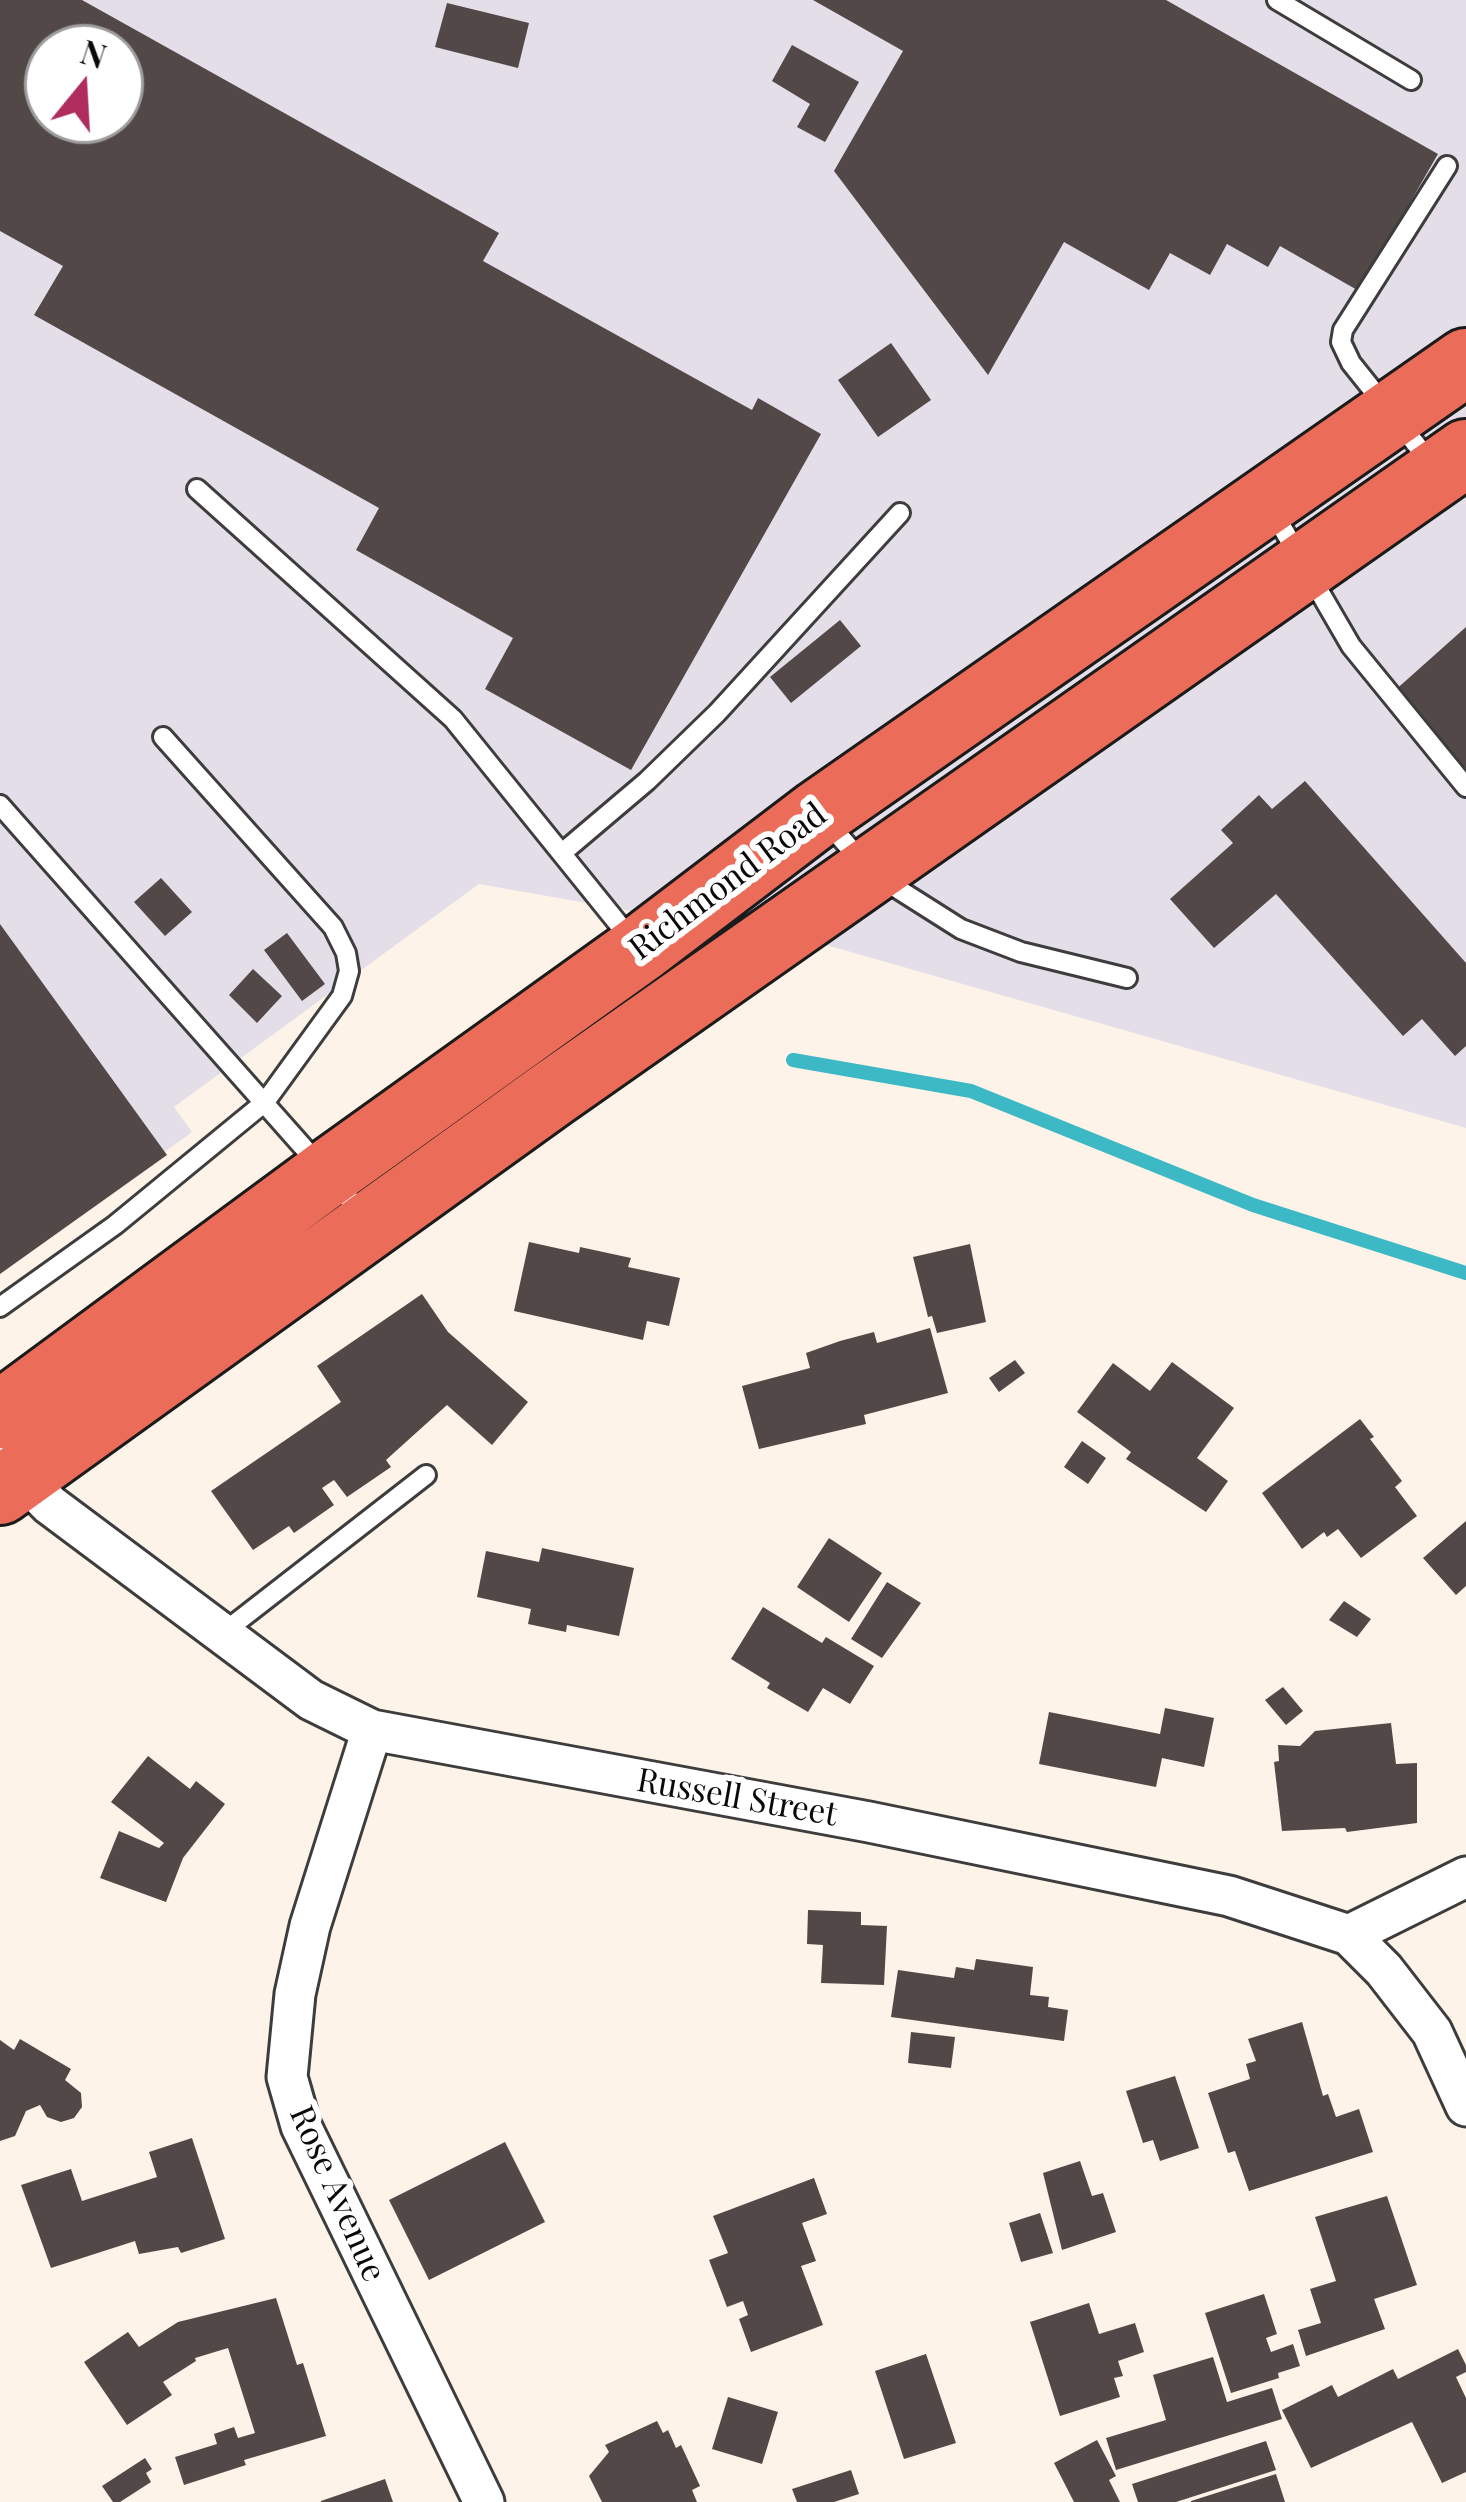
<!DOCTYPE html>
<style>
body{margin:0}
#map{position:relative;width:1466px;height:2502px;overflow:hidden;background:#fef3e8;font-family:"Playfair Display",serif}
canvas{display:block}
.north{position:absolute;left:24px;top:24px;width:120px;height:120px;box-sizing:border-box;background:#fff;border:3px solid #9d9d9d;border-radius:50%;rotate:18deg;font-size:33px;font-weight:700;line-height:48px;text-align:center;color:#0a0a0a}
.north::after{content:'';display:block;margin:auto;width:42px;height:54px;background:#b02c5d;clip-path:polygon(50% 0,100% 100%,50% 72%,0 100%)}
</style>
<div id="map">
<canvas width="1466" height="2502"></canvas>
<div class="north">N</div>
</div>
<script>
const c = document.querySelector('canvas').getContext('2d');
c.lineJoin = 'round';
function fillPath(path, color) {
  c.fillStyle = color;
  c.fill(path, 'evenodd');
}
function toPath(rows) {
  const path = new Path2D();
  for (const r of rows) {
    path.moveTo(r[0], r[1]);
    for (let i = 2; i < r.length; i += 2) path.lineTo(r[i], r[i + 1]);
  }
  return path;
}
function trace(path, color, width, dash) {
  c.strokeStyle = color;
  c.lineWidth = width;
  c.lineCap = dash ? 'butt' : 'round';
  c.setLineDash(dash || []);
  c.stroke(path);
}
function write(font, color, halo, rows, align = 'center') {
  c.font = font + ' "Playfair Display",serif';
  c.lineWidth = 12;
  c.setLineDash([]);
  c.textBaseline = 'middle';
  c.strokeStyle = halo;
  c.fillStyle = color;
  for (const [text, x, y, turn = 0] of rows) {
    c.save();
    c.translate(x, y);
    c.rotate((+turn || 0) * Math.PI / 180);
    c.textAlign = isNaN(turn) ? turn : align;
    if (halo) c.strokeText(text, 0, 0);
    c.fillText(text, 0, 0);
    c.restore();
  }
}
const industrial = toPath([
 [0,0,1466,0,1466,1128,830,946,479,884,174,1107,192,1132,0,1272],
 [48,48,120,48,120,120,48,120]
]);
const stream = toPath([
 [793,1060,971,1091,1253,1205,1466,1273]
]);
const building = toPath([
 [0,0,82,0,499,233,483,261,752,410,758,398,821,434,631,770,485,689,513,638,356,550,379,508,34,315,63,266,0,231],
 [48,48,120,48,120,120,48,120],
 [813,0,1166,0,1438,154,1359,291,1280,246,1268,267,1227,244,1210,275,1170,253,1149,290,1064,242,988,375,834,171,903,51],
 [447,3,529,23,518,68,435,47],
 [792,45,859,82,825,142,797,127,810,104,772,81],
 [891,343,931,400,878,437,838,380],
 [840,620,861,646,791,703,770,677],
 [1466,627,1466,775,1392,693],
 [1305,781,1466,963,1466,1046,1455,1056,1422,1019,1403,1036,1276,894,1214,948,1170,899,1233,843,1221,830,1259,795,1272,809],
 [161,878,192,912,165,936,134,902],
 [0,924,167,1155,0,1274],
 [287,933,325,984,302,1001,264,950],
 [253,969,282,996,257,1023,229,995],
 [529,1242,579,1253,580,1247,631,1258,628,1267,680,1278,669,1326,647,1321,643,1340,514,1311],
 [970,1244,986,1322,937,1333,932,1316,928,1317,913,1257],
 [422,1294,448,1332,528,1402,492,1445,447,1405,386,1460,391,1467,347,1497,334,1480,322,1488,334,1505,294,1533,289,1526,253,1550,211,1491,341,1402,317,1366],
 [930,1328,948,1393,864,1415,866,1424,759,1449,742,1386,810,1368,806,1353,840,1341,874,1332,877,1343],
 [1015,1360,1025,1373,999,1392,989,1378],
 [1172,1362,1234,1408,1197,1458,1228,1481,1206,1512,1126,1459,1131,1452,1077,1412,1113,1363,1150,1391],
 [1360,1419,1374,1437,1370,1439,1402,1481,1395,1487,1417,1516,1361,1558,1338,1529,1327,1537,1324,1532,1302,1549,1262,1493],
 [1082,1441,1106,1458,1088,1484,1064,1467],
 [1466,1521,1466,1586,1456,1595,1423,1558],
 [829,1538,882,1573,849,1622,797,1587],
 [542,1548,634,1568,619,1636,567,1625,566,1632,528,1624,531,1609,477,1597,486,1551,539,1562],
 [887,1582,921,1603,882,1658,851,1639],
 [1344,1601,1371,1619,1357,1637,1329,1620],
 [763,1607,822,1643,826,1637,874,1666,850,1704,823,1688,808,1712,767,1688,770,1683,731,1659],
 [1283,1687,1303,1711,1286,1725,1265,1700],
 [1165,1708,1214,1718,1204,1767,1162,1758,1156,1787,1039,1764,1049,1712,1160,1734],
 [1391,1723,1396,1764,1417,1763,1417,1823,1347,1832,1345,1828,1282,1831,1274,1762,1279,1761,1278,1745,1300,1746,1315,1731],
 [148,1756,190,1789,196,1781,225,1804,183,1858,166,1902,100,1878,119,1831,159,1848,164,1843,111,1802],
 [808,1910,861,1912,861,1925,887,1926,884,1985,821,1983,823,1945,807,1944],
 [976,1959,1033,1967,1030,1995,1049,1997,1048,2007,1068,2010,1064,2041,891,2017,898,1970,954,1978,956,1967,974,1970],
 [1302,2022,1323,2096,1328,2094,1336,2117,1359,2109,1373,2152,1249,2191,1235,2151,1228,2153,1208,2093,1250,2079,1246,2064,1256,2061,1248,2039],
 [911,2032,955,2037,951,2068,908,2063],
 [20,2039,71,2069,65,2080,81,2093,82,2107,74,2118,61,2122,47,2117,40,2105,26,2111,15,2136,0,2141,0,2040,14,2050],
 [1175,2076,1199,2148,1160,2161,1153,2140,1143,2143,1126,2091],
 [192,2138,225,2239,181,2253,178,2247,139,2254,135,2241,51,2268,21,2185,71,2169,82,2201,157,2177,149,2152],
 [505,2142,545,2222,429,2280,389,2200],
 [1080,2161,1092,2196,1103,2193,1116,2232,1062,2250,1043,2173],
 [814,2178,827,2214,802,2223,816,2261,801,2266,823,2325,751,2352,739,2319,748,2315,743,2301,727,2307,709,2260,728,2253,713,2216],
 [1387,2196,1417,2285,1374,2299,1385,2329,1306,2356,1298,2330,1321,2323,1310,2289,1336,2281,1315,2217],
 [1040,2213,1053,2253,1021,2262,1009,2223],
 [1264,2294,1277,2334,1266,2338,1271,2352,1293,2344,1300,2366,1278,2373,1279,2378,1231,2393,1205,2313],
 [276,2298,297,2365,303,2363,326,2436,244,2460,246,2465,184,2485,175,2457,217,2444,214,2434,234,2427,238,2438,255,2433,228,2348,195,2358,196,2361,163,2382,172,2395,127,2425,84,2362,128,2332,139,2347,178,2322],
 [1089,2303,1099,2334,1135,2323,1144,2352,1118,2361,1123,2376,1114,2378,1120,2397,1060,2416,1030,2322],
 [1458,2349,1466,2365,1466,2372,1456,2377,1466,2398,1466,2472,1442,2483,1412,2422,1311,2468,1282,2410,1332,2385,1338,2397,1393,2369,1398,2379],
 [926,2354,956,2443,904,2459,875,2371],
 [1213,2357,1227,2402,1272,2388,1282,2419,1116,2470,1106,2438,1166,2420,1153,2375],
 [728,2397,778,2412,762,2464,712,2449],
 [657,2421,663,2433,668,2430,676,2448,681,2445,700,2486,692,2490,697,2502,602,2502,589,2476,609,2452,605,2445],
 [1097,2440,1116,2476,1109,2480,1120,2502,1074,2502,1054,2463],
 [1266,2441,1276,2470,1176,2502,1138,2502,1132,2484],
 [145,2458,152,2469,146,2473,151,2482,120,2502,113,2502,102,2486],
 [851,2470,859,2494,834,2502,797,2502,792,2489],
 [1276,2474,1285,2502,1191,2502,1191,2501],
 [385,2479,393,2502,321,2502,321,2501]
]);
const lane = toPath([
 [1277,0,1411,80],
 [1431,463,1351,363,1341,342,1343,330,1447,166],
 [197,489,453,719,633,942],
 [1272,510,1351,646,1466,787],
 [0,805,366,1218],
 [826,821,871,872,961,929,1021,952,1127,978],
 [562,853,647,781,717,713,900,513],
 [0,1307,115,1225,265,1102,342,996,349,971,346,953,333,927,163,737],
 [224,1632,426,1475]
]);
const street = toPath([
 [7,1462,50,1505,311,1700,372,1730,869,1822,1229,1896,1349,1935,1384,1970,1432,2032,1466,2106],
 [372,1730,310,1926,295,1994,287,2077,301,2126,484,2502],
 [1349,1935,1466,1877]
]);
const highway = toPath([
 [0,1415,328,1173,639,950,819,813,1466,362],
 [0,1491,552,1094,1466,453]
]);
const streetNames = [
 ["Richmond Road",728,882,-37],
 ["Russell Street",737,1798,10],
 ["Rose Avenue",337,2194,66]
];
fillPath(industrial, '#e4dee9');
trace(stream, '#3cb9c4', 14);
fillPath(building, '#524847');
trace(lane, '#3d3d3d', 24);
trace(street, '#3d3d3d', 45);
trace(highway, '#1b1b1b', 72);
trace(lane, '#fff', 18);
trace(street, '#fff', 39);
trace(highway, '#eb6d59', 66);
write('33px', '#0a0a0a', '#fff', streetNames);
</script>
